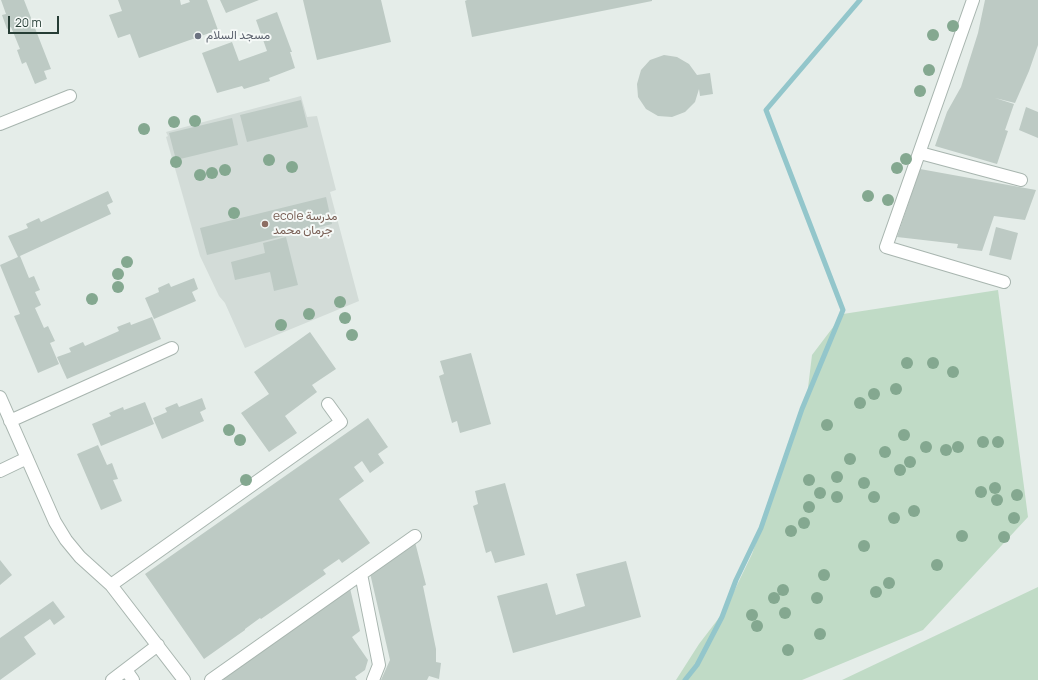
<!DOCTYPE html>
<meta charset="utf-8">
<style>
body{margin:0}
#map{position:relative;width:1038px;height:680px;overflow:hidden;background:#e5ede9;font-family:Manrope,sans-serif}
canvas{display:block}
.scale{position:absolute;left:8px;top:16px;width:51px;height:18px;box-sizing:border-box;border:2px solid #263d35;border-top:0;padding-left:5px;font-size:12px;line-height:14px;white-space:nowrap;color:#263d35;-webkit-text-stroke:3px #f5f9f7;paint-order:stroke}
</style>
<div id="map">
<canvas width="1038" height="680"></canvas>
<div class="scale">20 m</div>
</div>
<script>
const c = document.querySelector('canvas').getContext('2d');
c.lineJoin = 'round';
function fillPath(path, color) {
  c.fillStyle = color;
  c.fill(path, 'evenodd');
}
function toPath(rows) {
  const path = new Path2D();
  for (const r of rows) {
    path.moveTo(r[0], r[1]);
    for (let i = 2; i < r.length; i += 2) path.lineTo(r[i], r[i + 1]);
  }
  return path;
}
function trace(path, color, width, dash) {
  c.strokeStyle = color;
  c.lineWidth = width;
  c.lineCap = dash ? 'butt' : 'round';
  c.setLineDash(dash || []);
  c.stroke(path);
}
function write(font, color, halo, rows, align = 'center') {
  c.font = font + ' Manrope,Vazirmatn,sans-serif';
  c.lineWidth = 4;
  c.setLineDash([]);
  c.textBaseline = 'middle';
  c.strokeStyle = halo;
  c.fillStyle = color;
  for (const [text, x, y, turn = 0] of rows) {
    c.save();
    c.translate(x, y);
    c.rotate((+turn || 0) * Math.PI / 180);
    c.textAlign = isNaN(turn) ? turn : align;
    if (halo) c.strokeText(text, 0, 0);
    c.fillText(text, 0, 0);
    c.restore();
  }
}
const built = toPath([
 [301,96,307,117,317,116,336,190,330,192,359,301,245,348,225,303,219,296,200,256,166,137,168,136,166,132]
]);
const green = toPath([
 [998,290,1028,517,923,630,802,680,676,680,699,644,725,610,752,554,807,396,812,355,843,314],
 [1038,587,1038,680,842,680]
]);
const stream = toPath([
 [685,680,697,665,722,617,736,580,761,528,802,409,843,310,766,110,860,0]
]);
const building = toPath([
 [1,0,24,0,51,69,44,71,47,79,35,84,26,62,22,64,17,50,20,49,11,27,7,29,2,15,6,14],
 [118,0,180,0,181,5,190,2,189,0,207,0,218,30,139,58,130,34,118,38,109,15,122,11],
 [220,0,259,0,226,13],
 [303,0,381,0,391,42,317,60],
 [467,0,652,0,652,1,472,37,465,1],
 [985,0,1038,0,1038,45,1029,71,1015,103,995,98,1014,104,1005,130,1008,131,997,164,935,146,947,112,961,87,978,33],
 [277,12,292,52,290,52,295,68,269,78,270,81,244,89,242,86,217,93,202,53,232,42,239,61,267,51,256,20],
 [664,55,677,57,689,64,697,75,710,73,713,94,700,96,699,89,695,102,685,112,672,117,658,116,646,109,638,97,637,84,641,70,650,60],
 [301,100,308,127,247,142,240,115],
 [1026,107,1038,112,1038,138,1019,130],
 [232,118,238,145,176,160,169,133],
 [920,169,953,175,1036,190,1025,220,994,216,982,251,957,248,958,244,897,237],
 [108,191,113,202,107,205,111,214,20,256,29,278,34,276,40,290,35,292,41,305,35,308,44,328,48,326,55,341,50,343,59,364,38,373,14,316,20,314,0,265,18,257,8,236,28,228,26,224,39,218,41,222],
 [326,197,332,224,207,255,200,228],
 [996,227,1018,233,1011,260,989,255],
 [286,237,298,285,274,291,270,272,235,280,231,262,265,253,263,243],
 [194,278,198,289,192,292,196,301,154,319,145,298,159,292,158,288,169,283,171,287],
 [152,317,161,339,67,379,57,357,71,352,69,348,83,342,85,346,119,331,117,327,130,322,131,325],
 [310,332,336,369,312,385,317,392,285,416,297,433,269,452,241,413,269,394,254,372],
 [471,353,491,424,460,433,457,421,452,423,439,376,444,374,440,361],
 [202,398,206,409,200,412,204,421,162,439,153,418,167,412,165,408,177,403,179,407],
 [145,402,154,424,101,446,92,424,111,416,109,413,123,407,124,410],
 [368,418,388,447,378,454,384,463,370,473,362,461,354,467,364,481,339,499,370,543,342,563,339,559,323,570,326,574,261,619,260,618,245,629,245,630,204,659,145,574],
 [98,445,107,465,112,463,118,479,113,480,122,501,101,510,77,454],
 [505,483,525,555,495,563,491,551,486,553,473,506,478,504,475,491],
 [415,542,426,585,423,586,436,649,436,662,441,663,439,679,429,676,427,680,381,680,390,660,370,573],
 [0,560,12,575,0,585],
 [626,561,641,617,513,653,497,596,547,583,556,615,585,606,576,574],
 [349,584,360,631,352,637,368,660,365,670,355,677,357,680,224,680,220,675],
 [53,601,65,617,54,625,50,619,24,637,36,654,0,680,0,638]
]);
const minor = toPath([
 [973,0,886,247,1004,282],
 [0,124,70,96],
 [920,153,1021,180],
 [0,397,55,522,66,540,80,557,111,585,184,680],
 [10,421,172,348],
 [0,471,27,458],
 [361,574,379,665,373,680],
 [111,585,341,422,328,404],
 [126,670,133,680],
 [112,680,158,645],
 [211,680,415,536]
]);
const trees = [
 [953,26],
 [933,35],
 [929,70],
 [920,91],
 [195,121],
 [174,122],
 [144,129],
 [906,159],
 [269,160],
 [176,162],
 [292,167],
 [897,168],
 [225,170],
 [212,173],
 [200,175],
 [868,196],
 [888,200],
 [234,213],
 [127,262],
 [118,274],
 [118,287],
 [92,299],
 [340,302],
 [309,314],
 [345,318],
 [281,325],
 [352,335],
 [907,363],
 [933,363],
 [953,372],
 [896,389],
 [874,394],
 [860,403],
 [827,425],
 [229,430],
 [904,435],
 [240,440],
 [983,442],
 [998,442],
 [926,447],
 [958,447],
 [946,450],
 [885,452],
 [850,459],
 [910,462],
 [900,470],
 [837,477],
 [246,480],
 [809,480],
 [864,483],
 [995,488],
 [981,492],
 [820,493],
 [1017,495],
 [837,497],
 [874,497],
 [997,500],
 [809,507],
 [914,511],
 [894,518],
 [1014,518],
 [804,523],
 [791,531],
 [962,536],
 [1004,537],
 [864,546],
 [937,565],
 [824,575],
 [889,583],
 [783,590],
 [876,592],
 [774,598],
 [817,598],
 [785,613],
 [752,615],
 [757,626],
 [820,634],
 [788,650]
];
const markers = [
 [198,36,4,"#6b7280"],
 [265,224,4,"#8d6e63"]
];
const worshipNames = [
 ["مسجد السلام",206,36]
];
const educationNames = [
 ["ecole مدرسة",273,217],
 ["جرمان محمد",273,231]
];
fillPath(built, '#d3dcd8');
fillPath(green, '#c0dbc6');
trace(stream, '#93c6cb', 5);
fillPath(building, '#bdcac4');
trace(minor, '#a8b5af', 14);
trace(minor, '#fff', 12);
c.fillStyle = '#84a890';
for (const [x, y] of trees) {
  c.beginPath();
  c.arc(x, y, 6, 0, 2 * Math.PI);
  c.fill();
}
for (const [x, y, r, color] of markers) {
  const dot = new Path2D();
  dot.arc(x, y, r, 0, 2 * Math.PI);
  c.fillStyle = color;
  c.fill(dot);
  trace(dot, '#f5f9f7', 1.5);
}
write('12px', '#5b616d', '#f5f9f7', worshipNames, 'left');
write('12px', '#785e54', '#f5f9f7', educationNames, 'left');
</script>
